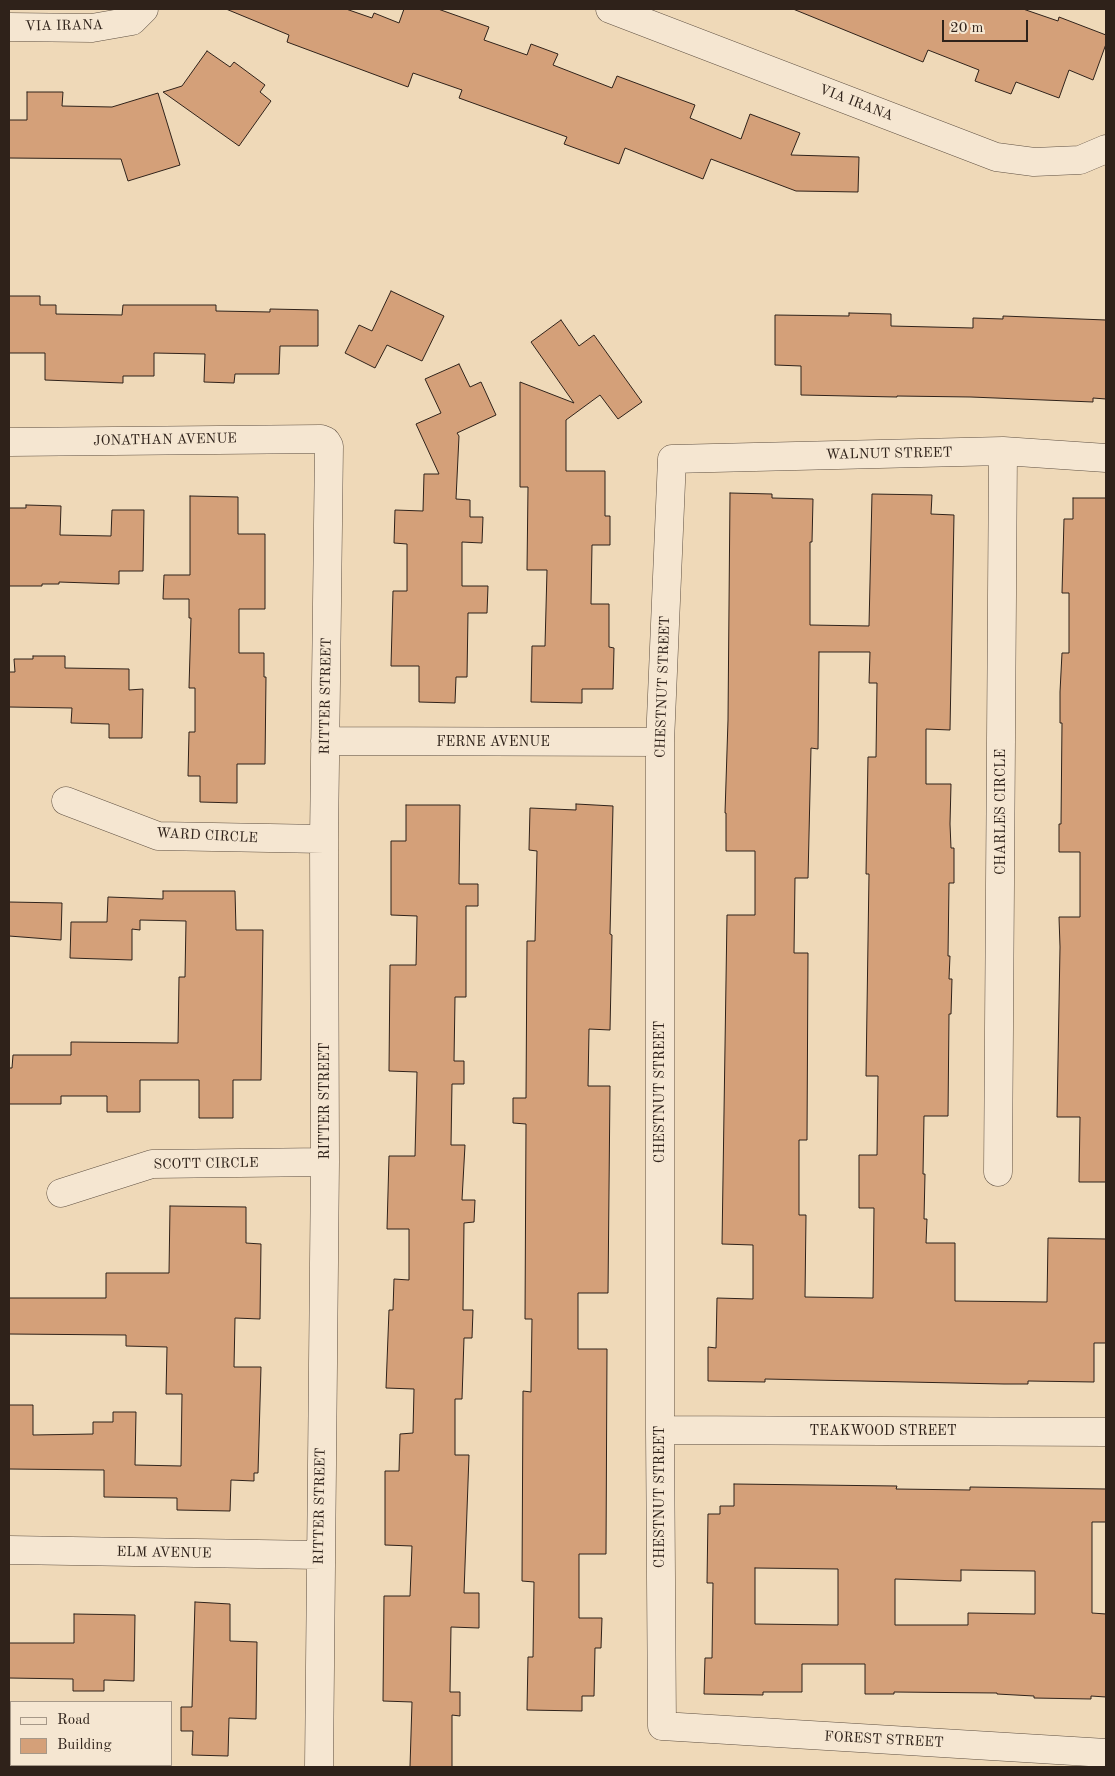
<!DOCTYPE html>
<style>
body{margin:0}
#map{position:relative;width:1115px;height:1776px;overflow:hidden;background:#efd9b8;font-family:"Old Standard TT",serif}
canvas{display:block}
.frame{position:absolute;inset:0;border:10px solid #2f221a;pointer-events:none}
.legend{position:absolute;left:10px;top:1701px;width:162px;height:65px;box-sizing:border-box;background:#f5e6d1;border:1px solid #a69888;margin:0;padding:6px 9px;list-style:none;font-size:15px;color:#2f221a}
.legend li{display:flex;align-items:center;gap:10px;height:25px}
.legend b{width:25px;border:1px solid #a69888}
.scale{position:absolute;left:942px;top:20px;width:86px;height:22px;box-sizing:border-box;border:2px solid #2f221a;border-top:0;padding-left:6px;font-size:15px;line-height:18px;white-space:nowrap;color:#2f221a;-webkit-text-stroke:4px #f5e6d1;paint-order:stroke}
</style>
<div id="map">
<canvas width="1115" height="1776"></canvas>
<div class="frame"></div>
<ul class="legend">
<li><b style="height:6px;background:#f5e6d1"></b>Road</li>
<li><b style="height:14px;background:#d4a079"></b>Building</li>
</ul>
<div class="scale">20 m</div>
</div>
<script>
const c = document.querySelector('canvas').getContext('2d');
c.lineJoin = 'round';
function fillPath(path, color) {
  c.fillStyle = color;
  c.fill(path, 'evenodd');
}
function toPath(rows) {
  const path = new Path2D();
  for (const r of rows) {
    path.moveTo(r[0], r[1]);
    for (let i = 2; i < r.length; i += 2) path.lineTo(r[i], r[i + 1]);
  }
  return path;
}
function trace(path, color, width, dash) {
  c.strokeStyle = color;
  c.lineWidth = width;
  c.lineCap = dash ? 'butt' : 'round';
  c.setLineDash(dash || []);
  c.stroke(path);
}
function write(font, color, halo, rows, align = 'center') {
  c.font = font + ' "Old Standard TT",serif';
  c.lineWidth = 4;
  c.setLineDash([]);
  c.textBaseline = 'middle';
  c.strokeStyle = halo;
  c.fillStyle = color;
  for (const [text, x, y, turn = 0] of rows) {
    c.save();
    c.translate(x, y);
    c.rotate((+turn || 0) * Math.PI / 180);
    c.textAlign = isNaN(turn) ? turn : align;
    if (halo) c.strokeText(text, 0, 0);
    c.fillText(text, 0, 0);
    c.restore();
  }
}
const building = toPath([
 [226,9,346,9,372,18,374,13,399,23,404,9,438,9,489,27,484,40,527,55,531,44,558,54,553,65,612,88,617,76,695,105,690,118,741,139,750,114,800,133,791,155,859,157,858,192,796,191,711,159,703,179,625,148,619,164,564,144,567,137,459,98,462,90,413,73,408,87,287,42,289,35,226,9],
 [793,9,1023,9,1058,21,1059,17,1106,35,1106,44,1093,80,1069,70,1059,98,1016,82,1011,94,975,81,979,70,928,50,923,62,793,9],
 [207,51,230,67,234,62,265,85,260,92,271,101,239,146,163,92,182,86,207,51],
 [27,92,63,92,62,106,112,107,158,93,180,165,128,181,121,159,9,158,9,120,27,120,27,92],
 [391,291,444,316,422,361,387,345,375,368,345,353,359,325,372,331,391,291],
 [9,296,40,296,40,305,56,305,56,314,122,315,123,305,216,305,216,311,270,312,270,309,318,310,318,346,280,346,279,374,235,374,234,383,204,382,205,354,154,353,154,376,123,376,123,383,45,380,45,353,9,353,9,296],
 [849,313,891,314,891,326,973,328,973,318,1003,319,1003,316,1106,320,1106,399,1093,398,1093,402,971,397,897,396,897,397,801,395,801,366,775,365,775,315,849,316,849,313],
 [561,320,579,346,594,335,642,402,618,419,600,395,566,420,566,471,605,471,605,516,610,516,610,545,592,545,591,604,609,604,609,647,614,648,613,689,582,689,582,703,531,702,532,646,545,646,547,570,527,570,528,487,520,487,520,382,574,403,531,342,561,320],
 [459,364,470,387,481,382,496,415,457,433,459,436,456,499,470,500,470,517,483,517,482,543,462,542,462,586,488,586,487,613,468,613,467,677,456,677,455,703,419,702,419,666,391,666,393,591,407,591,407,544,394,543,395,510,423,511,424,474,439,474,416,424,441,413,425,379,459,364],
 [730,493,772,494,772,498,813,499,812,542,810,542,810,625,869,626,872,494,932,495,931,514,954,515,950,730,926,729,926,784,951,784,950,824,951,848,954,848,954,883,949,883,948,956,950,956,949,979,952,979,951,1014,949,1014,948,1116,924,1116,923,1174,925,1174,924,1219,927,1219,926,1243,955,1243,955,1301,1047,1302,1048,1238,1106,1239,1106,1343,1094,1343,1094,1382,1028,1381,1028,1384,1004,1384,765,1379,765,1382,708,1381,708,1347,716,1348,717,1298,753,1299,753,1245,722,1244,727,915,755,915,755,851,726,851,726,813,725,813,728,720,730,493],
 [819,652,870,652,869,683,877,683,876,757,868,757,866,874,869,874,866,1076,878,1076,877,1155,859,1155,859,1208,874,1208,873,1298,805,1297,806,1215,799,1215,799,1140,807,1140,808,953,794,953,795,878,808,878,811,748,818,749,819,652],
 [190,496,238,497,238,534,265,534,265,609,239,609,239,653,264,653,264,677,266,677,265,764,237,764,237,803,200,802,200,776,188,776,189,732,195,732,195,688,189,688,191,618,189,618,189,599,163,599,164,575,190,575,190,496],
 [1073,498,1106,498,1106,1182,1079,1182,1080,1117,1057,1117,1060,947,1059,917,1080,917,1080,852,1059,852,1059,824,1061,824,1062,723,1060,723,1060,692,1062,653,1069,653,1069,593,1062,593,1064,519,1073,519,1073,498],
 [26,505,61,506,60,535,111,536,112,510,144,510,143,571,119,571,119,584,59,582,59,584,42,584,42,586,9,586,9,508,26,508,26,505],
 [33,656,65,656,65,668,129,669,129,690,143,689,142,738,109,738,109,724,71,723,72,708,9,707,9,672,15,672,14,659,33,659,33,656],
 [576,804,613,806,610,934,612,935,610,1030,589,1029,588,1086,610,1086,608,1293,578,1293,578,1349,607,1349,606,1554,579,1554,579,1618,602,1618,601,1648,595,1648,594,1696,582,1696,582,1711,527,1710,528,1657,533,1657,534,1582,522,1581,523,1391,531,1392,532,1319,525,1319,526,1124,513,1123,513,1098,526,1098,527,941,535,941,537,851,529,850,530,808,576,810,576,804],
 [406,805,460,805,459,884,478,884,478,906,466,906,466,997,455,997,454,1061,464,1061,464,1084,452,1084,451,1145,465,1145,462,1200,475,1200,474,1222,464,1223,463,1310,473,1310,472,1338,464,1338,462,1399,455,1399,455,1455,469,1455,464,1593,479,1593,479,1628,451,1627,450,1692,460,1692,460,1716,452,1715,452,1767,410,1767,412,1702,383,1701,384,1596,410,1596,412,1546,385,1545,385,1471,399,1471,400,1434,413,1433,414,1389,386,1388,389,1310,393,1310,394,1279,409,1280,409,1229,387,1229,389,1156,415,1156,417,1072,389,1071,390,965,416,965,417,916,391,915,391,841,406,841,406,805],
 [163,891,235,891,236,930,263,930,261,1080,233,1080,233,1118,199,1118,199,1080,140,1080,140,1112,107,1112,107,1096,61,1096,61,1104,9,1104,9,1068,12,1068,13,1055,71,1055,71,1042,178,1043,179,977,185,977,186,921,140,920,140,930,132,929,132,960,70,958,71,922,107,922,108,897,163,899,163,891],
 [9,902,62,903,61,940,9,936,9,902],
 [170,1206,246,1207,246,1243,261,1244,260,1319,235,1318,234,1367,261,1367,258,1473,254,1473,254,1481,231,1480,230,1511,177,1510,177,1498,104,1497,104,1470,9,1469,9,1405,33,1405,33,1435,93,1434,93,1422,113,1422,113,1412,136,1412,135,1465,181,1466,182,1394,166,1394,167,1347,126,1346,126,1335,9,1334,9,1298,106,1298,106,1273,169,1273,170,1206],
 [734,1484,897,1486,896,1489,970,1490,970,1487,1106,1489,1106,1522,1092,1522,1092,1613,1106,1614,1106,1697,1091,1696,1091,1699,1034,1698,1034,1696,997,1694,997,1693,894,1692,894,1694,865,1694,865,1664,802,1664,802,1692,763,1692,763,1695,704,1694,705,1658,712,1658,713,1583,707,1583,708,1514,720,1514,720,1506,734,1506,734,1484],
 [755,1568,838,1569,838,1625,755,1624,755,1568],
 [961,1570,1035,1571,1035,1614,968,1613,968,1625,895,1625,895,1579,961,1581,961,1570],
 [195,1602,230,1604,230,1641,257,1642,256,1719,229,1718,228,1756,192,1755,193,1731,181,1731,181,1707,192,1707,195,1602],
 [74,1614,135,1615,134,1681,104,1680,104,1691,73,1691,73,1679,9,1678,9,1643,74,1643,74,1614]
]);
const minor = toPath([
 [610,9,996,157,1034,162,1080,160,1106,149],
 [9,27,92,28,132,21,144,9],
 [9,442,321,439,326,441,329,446,324,839,325,1162,319,1767],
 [1106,458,1003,451,672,459,660,742,660,1430,662,1726,1106,1753],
 [325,741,660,742],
 [66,801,158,836,324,839],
 [998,1172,1003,451],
 [61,1193,152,1164,325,1162],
 [660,1430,1106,1432],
 [9,1550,320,1555]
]);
const streetNames = [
 ["VIA IRANA",64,26,-1],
 ["VIA IRANA",856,103,21],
 ["JONATHAN AVENUE",165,440,-1],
 ["WALNUT STREET",889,454,-1],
 ["CHESTNUT STREET",663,687,-88],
 ["RITTER STREET",326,696,-89],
 ["FERNE AVENUE",493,742],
 ["CHARLES CIRCLE",1001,812,-90],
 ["WARD CIRCLE",207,836,3],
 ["CHESTNUT STREET",660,1092,-90],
 ["RITTER STREET",325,1101,-90],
 ["SCOTT CIRCLE",206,1164,-1],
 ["TEAKWOOD STREET",883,1431],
 ["CHESTNUT STREET",660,1497,-90],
 ["RITTER STREET",320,1506,-89],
 ["ELM AVENUE",164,1553,1],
 ["FOREST STREET",884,1740,3]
];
fillPath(building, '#d4a079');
trace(building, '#2f221a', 1);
trace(minor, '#5f5042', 29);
trace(minor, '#f5e6d1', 28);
write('14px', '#2f221a', '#f5e6d1', streetNames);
</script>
